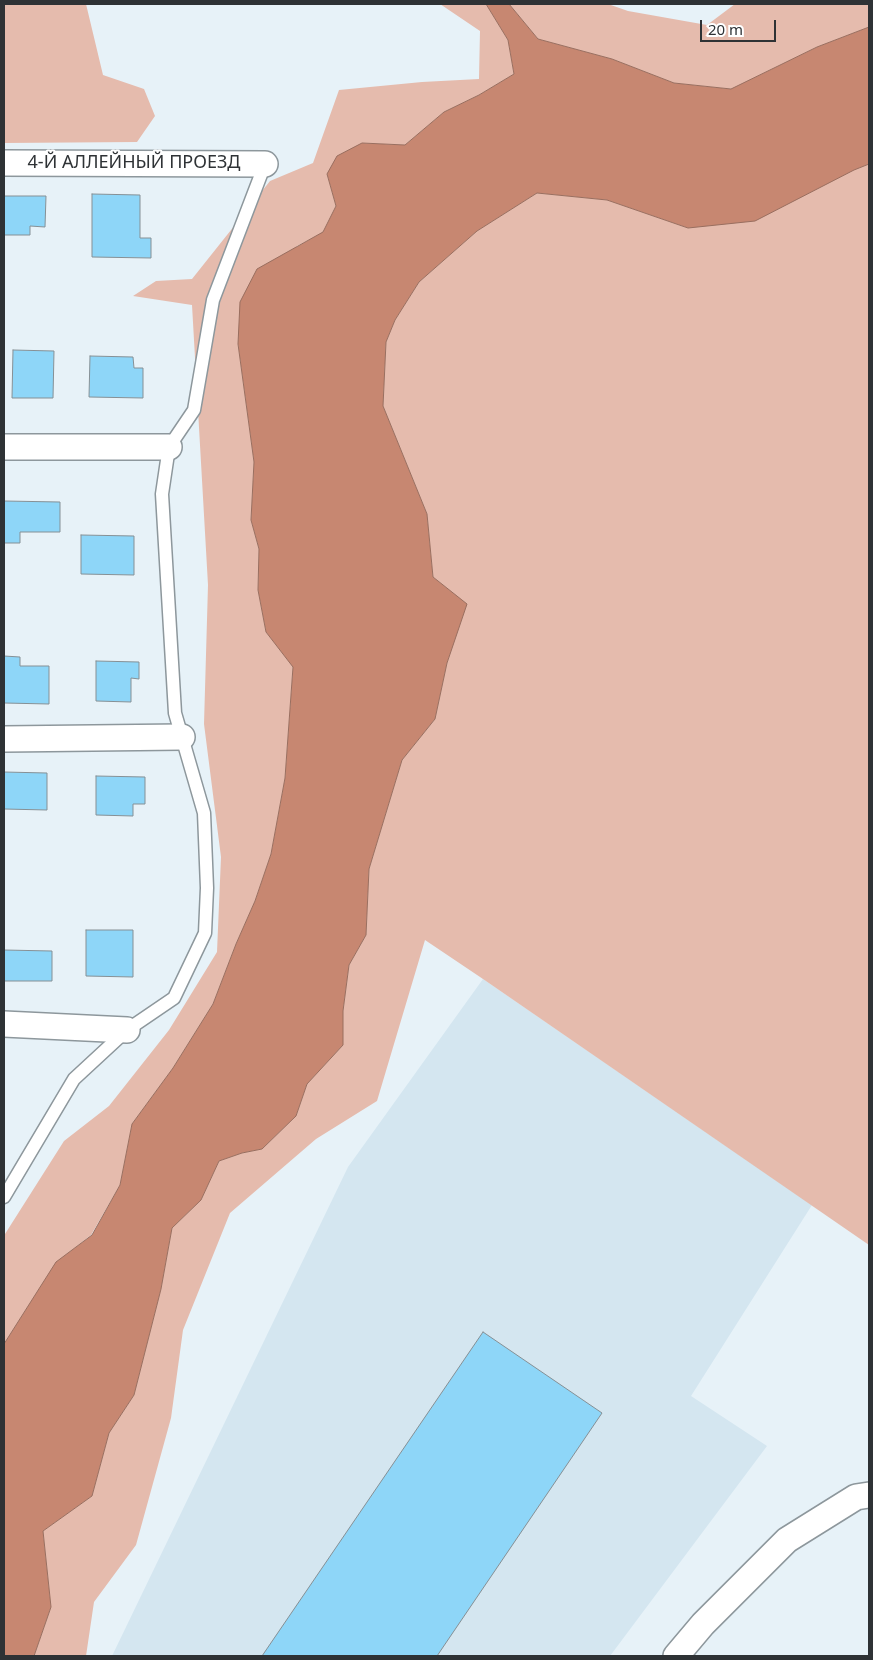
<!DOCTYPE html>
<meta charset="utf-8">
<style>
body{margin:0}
#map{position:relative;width:873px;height:1660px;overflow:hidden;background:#e7f2f8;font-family:"Noto Sans",sans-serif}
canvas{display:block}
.frame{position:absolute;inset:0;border:5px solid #2e3235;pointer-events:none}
.scale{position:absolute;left:700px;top:20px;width:76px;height:22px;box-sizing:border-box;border:2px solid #2e3235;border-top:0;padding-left:6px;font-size:15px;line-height:18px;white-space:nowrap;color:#2e3235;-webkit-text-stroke:4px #fff;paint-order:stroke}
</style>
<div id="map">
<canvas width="873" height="1660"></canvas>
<div class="frame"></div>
<div class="scale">20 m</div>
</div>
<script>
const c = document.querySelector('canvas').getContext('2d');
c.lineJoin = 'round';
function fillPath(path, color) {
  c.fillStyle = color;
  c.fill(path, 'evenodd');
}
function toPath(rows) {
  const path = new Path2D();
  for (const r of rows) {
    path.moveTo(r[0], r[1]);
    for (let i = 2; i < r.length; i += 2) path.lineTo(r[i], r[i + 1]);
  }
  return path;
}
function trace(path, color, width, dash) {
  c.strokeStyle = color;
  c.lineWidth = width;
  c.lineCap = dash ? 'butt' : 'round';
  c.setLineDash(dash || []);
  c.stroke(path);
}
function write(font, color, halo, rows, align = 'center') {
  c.font = font + ' "Noto Sans",sans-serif';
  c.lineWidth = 4;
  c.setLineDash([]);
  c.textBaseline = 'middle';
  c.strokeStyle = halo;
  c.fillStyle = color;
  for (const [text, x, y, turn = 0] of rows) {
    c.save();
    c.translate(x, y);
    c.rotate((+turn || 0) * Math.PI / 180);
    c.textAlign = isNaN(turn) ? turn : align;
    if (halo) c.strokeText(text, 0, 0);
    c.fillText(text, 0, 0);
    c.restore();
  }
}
const built = toPath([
 [483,979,812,1205,691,1396,767,1446,610,1656,112,1656,348,1167]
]);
const green = toPath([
 [4,4,86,4,103,75,144,89,155,116,137,142,4,143],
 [440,4,486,4,508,40,514,74,479,95,444,112,405,145,362,143,327,174,336,206,323,233,297,246,238,344,254,462,251,520,259,549,258,590,266,632,293,666,285,778,271,854,255,901,236,944,213,1004,173,1068,132,1124,120,1185,91,1235,56,1263,4,1344,5,1234,64,1141,109,1106,169,1030,217,952,221,857,204,724,208,585,192,305,133,296,156,281,192,279,270,181,313,163,339,90,422,82,479,79,480,31],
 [509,4,608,4,628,11,707,25,735,4,869,4,869,27,817,47,732,89,674,83,612,59,538,39],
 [869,164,869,1245,483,979,425,940,377,1101,316,1139,230,1213,183,1330,171,1418,136,1545,94,1602,86,1656,34,1656,51,1607,43,1531,92,1496,109,1433,134,1395,161,1289,172,1228,201,1200,219,1161,242,1153,262,1149,296,1116,307,1084,343,1045,343,1011,349,965,366,935,369,869,402,760,435,719,447,663,466,604,433,577,427,514,383,406,386,342,395,320,419,282,477,231,537,193,607,200,688,228]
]);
const water = toPath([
 [486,4,509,4,538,39,612,59,674,83,731,89,817,47,869,27,869,164,854,170,755,221,688,228,607,200,537,193,477,231,419,282,395,320,386,342,383,406,427,514,433,577,467,604,447,663,435,719,402,760,369,869,366,935,349,965,343,1011,343,1045,307,1084,296,1116,262,1149,242,1153,219,1161,201,1200,172,1228,161,1289,134,1395,109,1433,92,1496,43,1531,51,1607,34,1656,4,1656,4,1344,56,1262,92,1235,120,1185,132,1124,173,1068,213,1004,236,944,255,901,271,854,285,778,293,667,266,632,258,590,259,549,251,520,254,462,238,344,240,302,257,269,323,232,336,206,327,174,337,156,362,143,405,145,444,112,479,95,514,74,508,40,486,4]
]);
const building = toPath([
 [92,194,140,195,140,238,151,238,151,258,92,257,92,194],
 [4,196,46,196,45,227,30,226,30,235,4,235,4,196],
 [13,350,54,351,53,398,12,398,13,350],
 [90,356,133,357,134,368,143,368,143,398,89,397,90,356],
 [4,501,60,502,60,532,20,532,20,543,4,543,4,501],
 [81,535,134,536,134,575,81,574,81,535],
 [4,656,20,657,20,666,49,666,49,704,4,703,4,656],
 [96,661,139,662,139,679,131,678,131,702,96,701,96,661],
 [4,772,47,773,47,810,4,809,4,772],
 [96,776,145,777,145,804,133,804,133,816,96,815,96,776],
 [86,930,133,930,133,977,86,976,86,930],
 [4,950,52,951,52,981,4,981,4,950],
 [483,1332,602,1413,437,1656,262,1656,483,1332]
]);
const lane = toPath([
 [4,1197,74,1079,127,1030,174,998,205,933,207,888,204,813,175,713,162,494,169,447,194,410,213,300,265,164]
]);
const street = toPath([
 [4,163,265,164],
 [4,447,169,447],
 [4,739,182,737],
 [4,1024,127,1030],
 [676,1656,703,1624,787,1540,856,1497,869,1495]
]);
const streetNames = [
 ["4-Й АЛЛЕЙНЫЙ ПРОЕЗД",134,163]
];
fillPath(built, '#d4e6f0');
fillPath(green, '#e5bbad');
fillPath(water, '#c78771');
trace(water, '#996e5f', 1);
fillPath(building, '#8ed6f8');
trace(building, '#869095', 1);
trace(lane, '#8d979c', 15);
trace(street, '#8d979c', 28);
trace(lane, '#fff', 12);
trace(street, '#fff', 25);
write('18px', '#2e3235', '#fff', streetNames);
</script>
